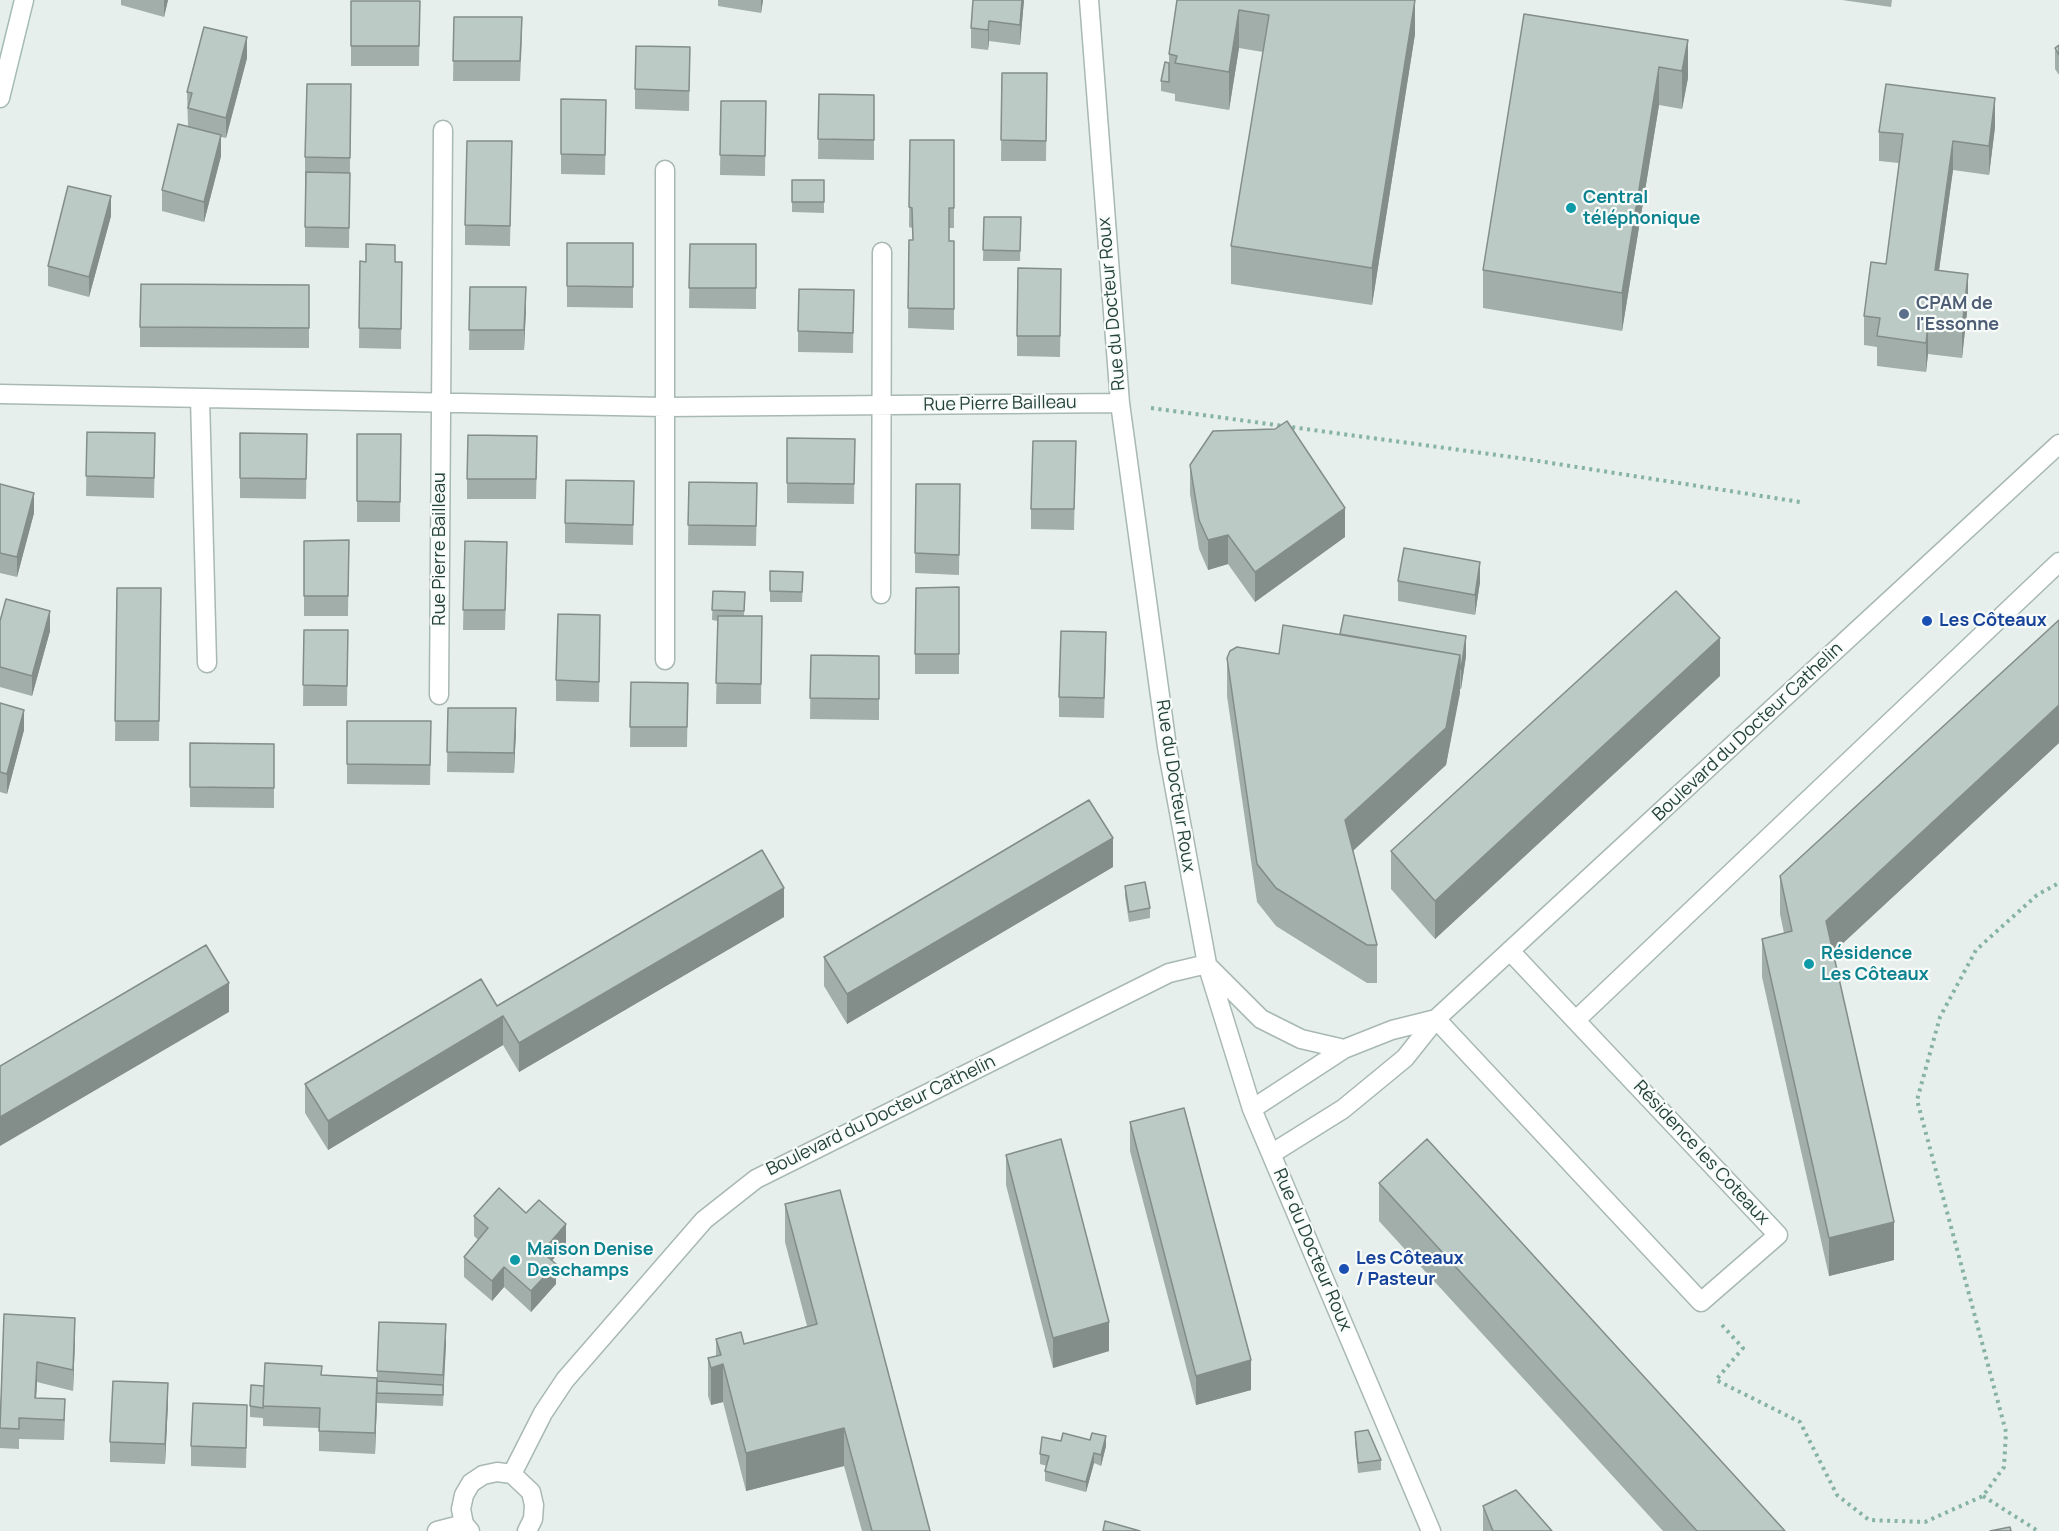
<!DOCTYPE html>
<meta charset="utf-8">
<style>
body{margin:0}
canvas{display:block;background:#e6efeb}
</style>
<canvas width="2059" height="1531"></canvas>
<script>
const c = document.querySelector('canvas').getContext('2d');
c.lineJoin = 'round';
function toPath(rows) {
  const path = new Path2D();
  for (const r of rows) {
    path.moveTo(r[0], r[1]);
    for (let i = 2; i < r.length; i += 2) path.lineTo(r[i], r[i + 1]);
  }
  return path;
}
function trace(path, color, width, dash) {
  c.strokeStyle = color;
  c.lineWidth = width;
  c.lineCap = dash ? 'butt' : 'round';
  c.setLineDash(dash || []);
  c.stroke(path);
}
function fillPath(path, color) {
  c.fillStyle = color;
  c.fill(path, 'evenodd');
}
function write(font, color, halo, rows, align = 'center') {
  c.font = font + ' Manrope,sans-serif';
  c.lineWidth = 4.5;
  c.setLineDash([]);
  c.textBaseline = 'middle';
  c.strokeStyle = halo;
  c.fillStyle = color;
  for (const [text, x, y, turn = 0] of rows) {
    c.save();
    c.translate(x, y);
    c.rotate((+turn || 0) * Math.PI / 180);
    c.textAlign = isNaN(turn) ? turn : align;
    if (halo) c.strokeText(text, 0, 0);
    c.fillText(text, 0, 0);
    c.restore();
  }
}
const path = toPath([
 [1151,408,1519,458,1800,502],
 [1722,1325,1743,1348,1716,1380,1800,1422,1837,1495,1869,1520,1925,1522,1983,1496,2004,1467,2006,1432,1917,1100,1940,1017,1976,950,2037,895,2059,883],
 [1983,1496,2038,1531]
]);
const service = toPath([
 [1436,1019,1701,1302,1778,1235,1510,951],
 [1576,1020,2059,562]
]);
const minor = toPath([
 [1089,0,1120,403,1167,747,1207,964,1252,1109,1431,1531],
 [0,394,665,407,1120,403],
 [200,398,207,663],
 [881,594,882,252],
 [665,660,665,170],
 [439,695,443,130],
 [1210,968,1261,1019,1301,1039,1344,1049],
 [1252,1109,1344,1049,1392,1030,1436,1019],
 [1271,1154,1343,1109,1405,1058,1436,1019,2059,444],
 [512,1474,543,1413,565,1380,704,1220,756,1179,1169,973,1207,964],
 [437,1531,464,1524],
 [470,1531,464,1524,461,1509,464,1495,471,1483,483,1475,497,1472,512,1474,531,1492,534,1505,533,1519,527,1531]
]);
const secondary = toPath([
 [0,98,24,0]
]);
const wall = toPath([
 [121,0,168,0,164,17,121,5],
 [718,0,763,0,761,13,718,6],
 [973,0,1024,0,1020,45,989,41,988,50,971,48,971,28],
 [1177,0,1415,0,1415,34,1372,305,1231,284,1231,246,1263,52,1239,48,1229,110,1175,101,1175,94,1161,91,1161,81,1169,63,1169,54],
 [1842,0,1892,0,1891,7],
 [351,1,420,1,419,66,351,66],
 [1524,14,1688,40,1688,78,1682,109,1659,105,1622,331,1483,308,1483,270],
 [454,17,522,37,520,81,453,81],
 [2059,45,2059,75,2055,69,2055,48],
 [690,47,689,111,635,109,635,89],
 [247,58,226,138,221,137,221,156,204,222,162,211,162,190,188,127,187,92],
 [1002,73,1047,93,1046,161,1001,161],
 [351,84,349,248,305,247,305,157],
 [819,94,874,95,874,160,818,159],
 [561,99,606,120,605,175,561,174],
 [721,101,766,101,765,176,720,175],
 [1995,127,1989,175,1953,170,1939,270,1968,303,1962,358,1928,354,1926,372,1877,366,1877,347,1864,345,1864,316,1886,264,1899,163,1879,161,1879,132],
 [910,140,954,140,954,228,949,228,949,241,954,241,954,330,908,328,909,240,913,240,912,228,909,227],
 [512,141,510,246,465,245,465,225],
 [792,180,824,180,824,213,792,212],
 [111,216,89,297,48,286,48,266],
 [984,217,1021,217,1020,261,983,261],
 [567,243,633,243,633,308,567,307],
 [690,244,756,244,756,309,689,308],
 [360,261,402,262,401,349,359,348],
 [309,285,309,348,140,347,140,327],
 [470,287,526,307,524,350,469,350],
 [1061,289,1060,357,1017,356,1017,336],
 [854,290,853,353,798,352,798,331],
 [87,432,155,453,154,498,86,496],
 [240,433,307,434,306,499,240,498],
 [357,434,401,434,400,522,357,522],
 [787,438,855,439,854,504,787,503],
 [1076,441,1074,530,1031,529,1031,509],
 [537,456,536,499,467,499,467,479],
 [1190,465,1345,537,1255,602,1228,564,1208,570,1199,549,1190,494],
 [634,481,633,545,565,543,565,523],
 [689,482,757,503,756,546,688,545],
 [0,484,34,513,17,577,0,573],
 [960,484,959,575,915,573,915,553],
 [349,540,348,616,304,616,304,541],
 [465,541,507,562,505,630,463,630],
 [770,571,803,582,802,602,770,602],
 [1398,581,1480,582,1475,615,1398,601],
 [959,587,959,674,915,674,915,654],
 [117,588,161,588,159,741,115,741],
 [713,591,745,592,744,616,762,616,761,704,716,704,718,621,712,620],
 [600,615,599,702,556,701,556,680],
 [0,621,50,631,32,696,0,687],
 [304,630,348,630,347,706,303,706],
 [1106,652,1104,718,1059,717,1059,697],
 [1279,654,1466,656,1461,689,1460,689,1446,765,1353,851,1377,945,1377,983,1367,983,1276,926,1257,902,1227,696,1227,658],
 [811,655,879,656,879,720,810,719],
 [1720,676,1435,939,1391,889,1391,851],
 [631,682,688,683,687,747,630,747],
 [0,703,24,730,7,794,0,792],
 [448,708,516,729,514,773,447,772],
 [347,721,431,741,430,785,347,784],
 [190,743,274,744,274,808,190,807],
 [2059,743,1833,952,1894,1260,1829,1276,1762,977,1762,939,1784,933,1780,914,1780,876],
 [1113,867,847,1024,824,986,824,957],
 [1125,886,1150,908,1150,918,1129,922,1125,896],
 [784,917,519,1072,503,1045,328,1150,305,1113,305,1084,497,1006],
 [1130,1122,1251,1390,1196,1405,1130,1151],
 [1006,1155,1109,1351,1053,1368,1006,1185],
 [1379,1183,1785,1531,1663,1531,1379,1221],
 [785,1204,930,1531,862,1531,844,1466,746,1491,723,1402,711,1405,708,1396,708,1358,716,1356,716,1339,744,1344,807,1326,785,1242],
 [526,1213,566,1244,552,1261,556,1284,531,1312,504,1287,492,1301,464,1277,464,1257,478,1240,474,1236,474,1216],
 [4,1314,75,1338,73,1391,37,1382,36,1398,65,1419,64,1440,19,1439,19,1449,0,1448,0,1420],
 [446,1344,443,1406,377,1403,377,1371],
 [322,1375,377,1398,375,1454,319,1451,319,1428,263,1426,263,1418,250,1417,250,1406,264,1386],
 [168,1403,165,1464,110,1462,110,1442],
 [247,1425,246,1468,191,1466,191,1446],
 [1355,1432,1381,1460,1381,1470,1358,1473,1355,1442],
 [1061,1441,1106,1446,1101,1466,1094,1463,1086,1492,1045,1481,1045,1471,1047,1466,1040,1464,1040,1454],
 [1483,1506,1552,1531,1483,1531]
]);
const shadedWall = toPath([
 [164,0,168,0,164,17],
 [761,0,763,0,761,13],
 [1022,0,1024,0,1020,45,1020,25],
 [1415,0,1415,34,1372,305,1372,268],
 [1239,10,1239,48,1229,110,1229,72],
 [989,21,989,41,988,50,988,30],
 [247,37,247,58,226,138,226,118],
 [1688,40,1688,78,1682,109,1682,71],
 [1659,67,1659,105,1622,331,1622,293],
 [1995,98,1995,127,1989,175,1989,146],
 [221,135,221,156,204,222,204,202],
 [1953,141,1953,170,1935,299,1935,270],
 [111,196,111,216,89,297,89,277],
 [1968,274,1968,303,1962,358,1962,328],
 [526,287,526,307,524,350,524,330],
 [1928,325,1928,354,1926,372,1926,343],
 [34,493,34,513,17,577,17,557],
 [1345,508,1345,537,1255,602,1255,572],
 [1228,535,1228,564,1208,570,1208,540],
 [1480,562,1480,582,1475,615,1475,595],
 [50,611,50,631,32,696,32,676],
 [1466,636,1466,656,1461,689,1461,669],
 [1720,638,1720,676,1435,939,1435,901],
 [1460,655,1460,693,1446,765,1345,858,1345,820],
 [2059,705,2059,743,1826,959,1826,921],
 [516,708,516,729,514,773,514,753],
 [24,710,24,730,7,794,7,774],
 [1113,838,1113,867,847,1024,847,994],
 [784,888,784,917,519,1072,519,1043],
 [229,983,229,1012,0,1146,0,1117],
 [503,1016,503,1045,328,1150,328,1121],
 [1894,1222,1894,1260,1829,1276,1829,1238],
 [566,1224,566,1244,542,1272,542,1252],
 [556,1264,556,1284,531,1312,531,1291],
 [504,1267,504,1287,492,1301,492,1281],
 [75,1318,75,1338,73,1391,73,1370],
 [1109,1322,1109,1351,1053,1368,1053,1338],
 [446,1324,446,1344,443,1395,443,1375],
 [1251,1360,1251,1390,1196,1405,1196,1376],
 [37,1362,37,1382,35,1418,35,1398],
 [723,1364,723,1402,711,1405,711,1368],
 [377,1378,377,1398,375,1454,375,1433],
 [168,1383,168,1403,165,1464,165,1444],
 [844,1428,844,1466,746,1491,746,1453],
 [1106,1436,1106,1446,1101,1466,1101,1455],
 [1094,1453,1094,1463,1086,1492,1086,1482]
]);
const building = toPath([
 [973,0,1022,0,1020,25,989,21,988,30,971,28,973,0],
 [1177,0,1415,0,1372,268,1231,246,1269,15,1239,10,1229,72,1175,63,1177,56,1169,54,1177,0],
 [351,1,420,1,419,46,351,46,351,1],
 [1524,14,1688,40,1682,71,1659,67,1622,293,1483,270,1524,14],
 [454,17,522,17,520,61,453,61,454,17],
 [204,27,247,37,226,118,188,108,192,93,187,92,204,27],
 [2059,45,2059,55,2055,48,2059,45],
 [636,46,690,47,689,91,635,89,636,46],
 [1165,62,1169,63,1169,82,1161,81,1165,62],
 [1002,73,1047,73,1046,141,1001,140,1002,73],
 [307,84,351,84,350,158,305,157,307,84],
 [1886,84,1995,98,1989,146,1953,141,1935,270,1968,274,1962,328,1928,325,1926,343,1877,336,1880,318,1864,316,1871,262,1886,264,1903,134,1879,132,1886,84],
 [819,94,874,95,874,140,818,139,819,94],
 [561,99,606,100,605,155,561,154,561,99],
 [721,101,766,101,765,156,720,155,721,101],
 [178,124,221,135,204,202,162,190,178,124],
 [910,140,954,140,954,208,949,208,949,241,954,241,954,309,908,308,909,240,913,240,912,208,909,207,910,140],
 [467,141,512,141,510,226,465,225,467,141],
 [306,172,350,173,349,228,305,227,306,172],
 [792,180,824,180,824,202,792,202,792,180],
 [68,186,111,196,89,277,48,266,68,186],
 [984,217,1021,217,1020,251,983,250,984,217],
 [567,243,633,243,633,287,567,286,567,243],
 [366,244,395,245,395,262,402,262,401,329,359,328,360,261,366,262,366,244],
 [690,244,756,244,756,288,689,288,690,244],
 [1018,268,1061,269,1060,336,1017,336,1018,268],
 [141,284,309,285,309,328,140,327,141,284],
 [470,287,526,287,524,330,469,330,470,287],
 [799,289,854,290,853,333,798,331,799,289],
 [1287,421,1345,508,1255,572,1228,535,1208,540,1199,520,1190,465,1213,431,1275,429,1287,421],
 [87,432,155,433,154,478,86,476,87,432],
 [240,433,307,434,306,479,240,478,240,433],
 [357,434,401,434,400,502,357,501,357,434],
 [468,435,537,436,536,479,467,479,468,435],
 [787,438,855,439,854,484,787,483,787,438],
 [1033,441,1076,441,1074,509,1031,509,1033,441],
 [566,480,634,481,633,525,565,523,566,480],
 [689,482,757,483,756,526,688,525,689,482],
 [0,484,34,493,17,557,0,553,0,484],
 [916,484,960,484,959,555,915,553,916,484],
 [349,540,348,596,304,596,304,541,349,540],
 [465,541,507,542,505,610,463,610,465,541],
 [1404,548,1480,562,1475,595,1398,581,1404,548],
 [770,571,803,572,802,592,770,591,770,571],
 [959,587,959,654,915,654,916,588,959,587],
 [117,588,161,588,159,721,115,721,117,588],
 [713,591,745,592,744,611,712,610,713,591],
 [1676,591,1720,638,1435,901,1391,851,1676,591],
 [6,599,50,611,32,676,0,667,0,621,6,599],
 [558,614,600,615,599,682,556,680,558,614],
 [1344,615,1466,636,1461,669,1460,669,1460,655,1340,634,1344,615],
 [718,616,762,616,761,684,716,683,718,616],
 [2059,620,2059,705,1826,921,1894,1222,1829,1238,1762,939,1792,931,1780,876,2059,620],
 [1283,625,1460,655,1446,728,1345,820,1377,945,1367,945,1276,888,1257,864,1227,658,1230,651,1237,647,1279,654,1283,625],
 [304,630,348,630,347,686,303,685,304,630],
 [1061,631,1106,632,1104,698,1059,697,1061,631],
 [811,655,879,656,879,699,810,698,811,655],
 [631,682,688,683,687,727,630,727,631,682],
 [0,703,24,710,7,774,0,772,0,703],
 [448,708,516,708,514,753,447,752,448,708],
 [347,721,431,721,430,765,347,764,347,721],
 [190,743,274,744,274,788,190,787,190,743],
 [1089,800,1113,838,847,994,824,957,1089,800],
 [762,850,784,888,519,1043,503,1016,328,1121,305,1084,481,979,497,1006,762,850],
 [1145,882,1150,908,1129,912,1125,886,1145,882],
 [206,945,229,983,0,1117,0,1066,206,945],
 [1184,1108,1251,1360,1196,1376,1130,1122,1184,1108],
 [1061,1139,1109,1322,1053,1338,1006,1155,1061,1139],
 [1427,1139,1785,1531,1697,1531,1379,1183,1427,1139],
 [499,1188,526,1213,539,1200,566,1224,542,1252,556,1264,531,1291,504,1267,492,1281,464,1257,488,1228,474,1216,499,1188],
 [840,1190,930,1531,872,1531,844,1428,746,1453,723,1364,711,1368,708,1358,721,1355,716,1339,741,1332,744,1344,817,1324,785,1204,840,1190],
 [4,1314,75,1318,73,1370,37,1362,35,1398,65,1399,64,1420,19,1418,19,1429,0,1428,4,1314],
 [379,1322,446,1324,443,1375,377,1371,379,1322],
 [265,1363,322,1366,321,1375,377,1378,375,1433,319,1431,320,1408,263,1406,265,1363],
 [113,1381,168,1383,165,1444,110,1442,113,1381],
 [377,1381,443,1385,443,1395,377,1393,377,1381],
 [251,1385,264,1386,263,1408,250,1406,251,1385],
 [193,1403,247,1405,246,1448,191,1446,193,1403],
 [1368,1430,1381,1460,1358,1463,1355,1432,1368,1430],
 [1063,1433,1090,1440,1092,1433,1106,1436,1101,1455,1094,1453,1086,1482,1045,1471,1049,1456,1040,1454,1042,1437,1061,1441,1063,1433],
 [1516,1490,1552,1531,1493,1531,1483,1506,1516,1490],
 [1105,1521,1140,1531,1103,1531,1105,1521],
 [2010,1527,2011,1531,1990,1531,2010,1527]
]);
const markers = [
 [1571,208,6,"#0f9aa8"],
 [1904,314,6,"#5c6f8a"],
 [1927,621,6,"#1a4fb4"],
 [1809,964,6,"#0f9aa8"],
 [515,1260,6,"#0f9aa8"],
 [1344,1269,6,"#1a4fb4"]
];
const cultureNames = [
 ["Central",1583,198],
 ["téléphonique",1583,219],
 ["Résidence",1821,954],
 ["Les Côteaux",1821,975],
 ["Maison Denise",527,1250],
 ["Deschamps",527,1271]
];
const streetNames = [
 ["Rue du Docteur Roux",1112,304,-95],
 ["Rue Pierre Bailleau",1000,404,-1],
 ["Rue Pierre Bailleau",440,549,-90],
 ["Boulevard du Docteur Cathelin",1748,732,-43],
 ["Rue du Docteur Roux",1175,786,81],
 ["Boulevard du Docteur Cathelin",881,1116,-26],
 ["Résidence les Coteaux",1701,1153,47],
 ["Rue du Docteur Roux",1312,1250,67]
];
const serviceNames = [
 ["CPAM de",1916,304],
 ["l'Essonne",1916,325]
];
const transitNames = [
 ["Les Côteaux",1939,621],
 ["Les Côteaux",1356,1259],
 ["/ Pasteur",1356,1280]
];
trace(service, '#a8b8b2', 21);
trace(minor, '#a8b8b2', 21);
trace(secondary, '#a4bbb3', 21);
trace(path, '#86b3a5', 4, [3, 4.5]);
trace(service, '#fff', 18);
trace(minor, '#fff', 18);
trace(secondary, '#fff', 18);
fillPath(wall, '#a1aea9');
fillPath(shadedWall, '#838d89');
fillPath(building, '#bbcac4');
trace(building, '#838d89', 1.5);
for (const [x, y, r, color] of markers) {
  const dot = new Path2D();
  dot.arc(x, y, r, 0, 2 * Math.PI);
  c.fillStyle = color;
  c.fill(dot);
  trace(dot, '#f7fbf9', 2);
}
write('bold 18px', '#0d838f', '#f7fbf9', cultureNames, 'left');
write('18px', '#24423a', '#f7fbf9', streetNames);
write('bold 18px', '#4e5e75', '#f7fbf9', serviceNames, 'left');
write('bold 18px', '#164399', '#f7fbf9', transitNames, 'left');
</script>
